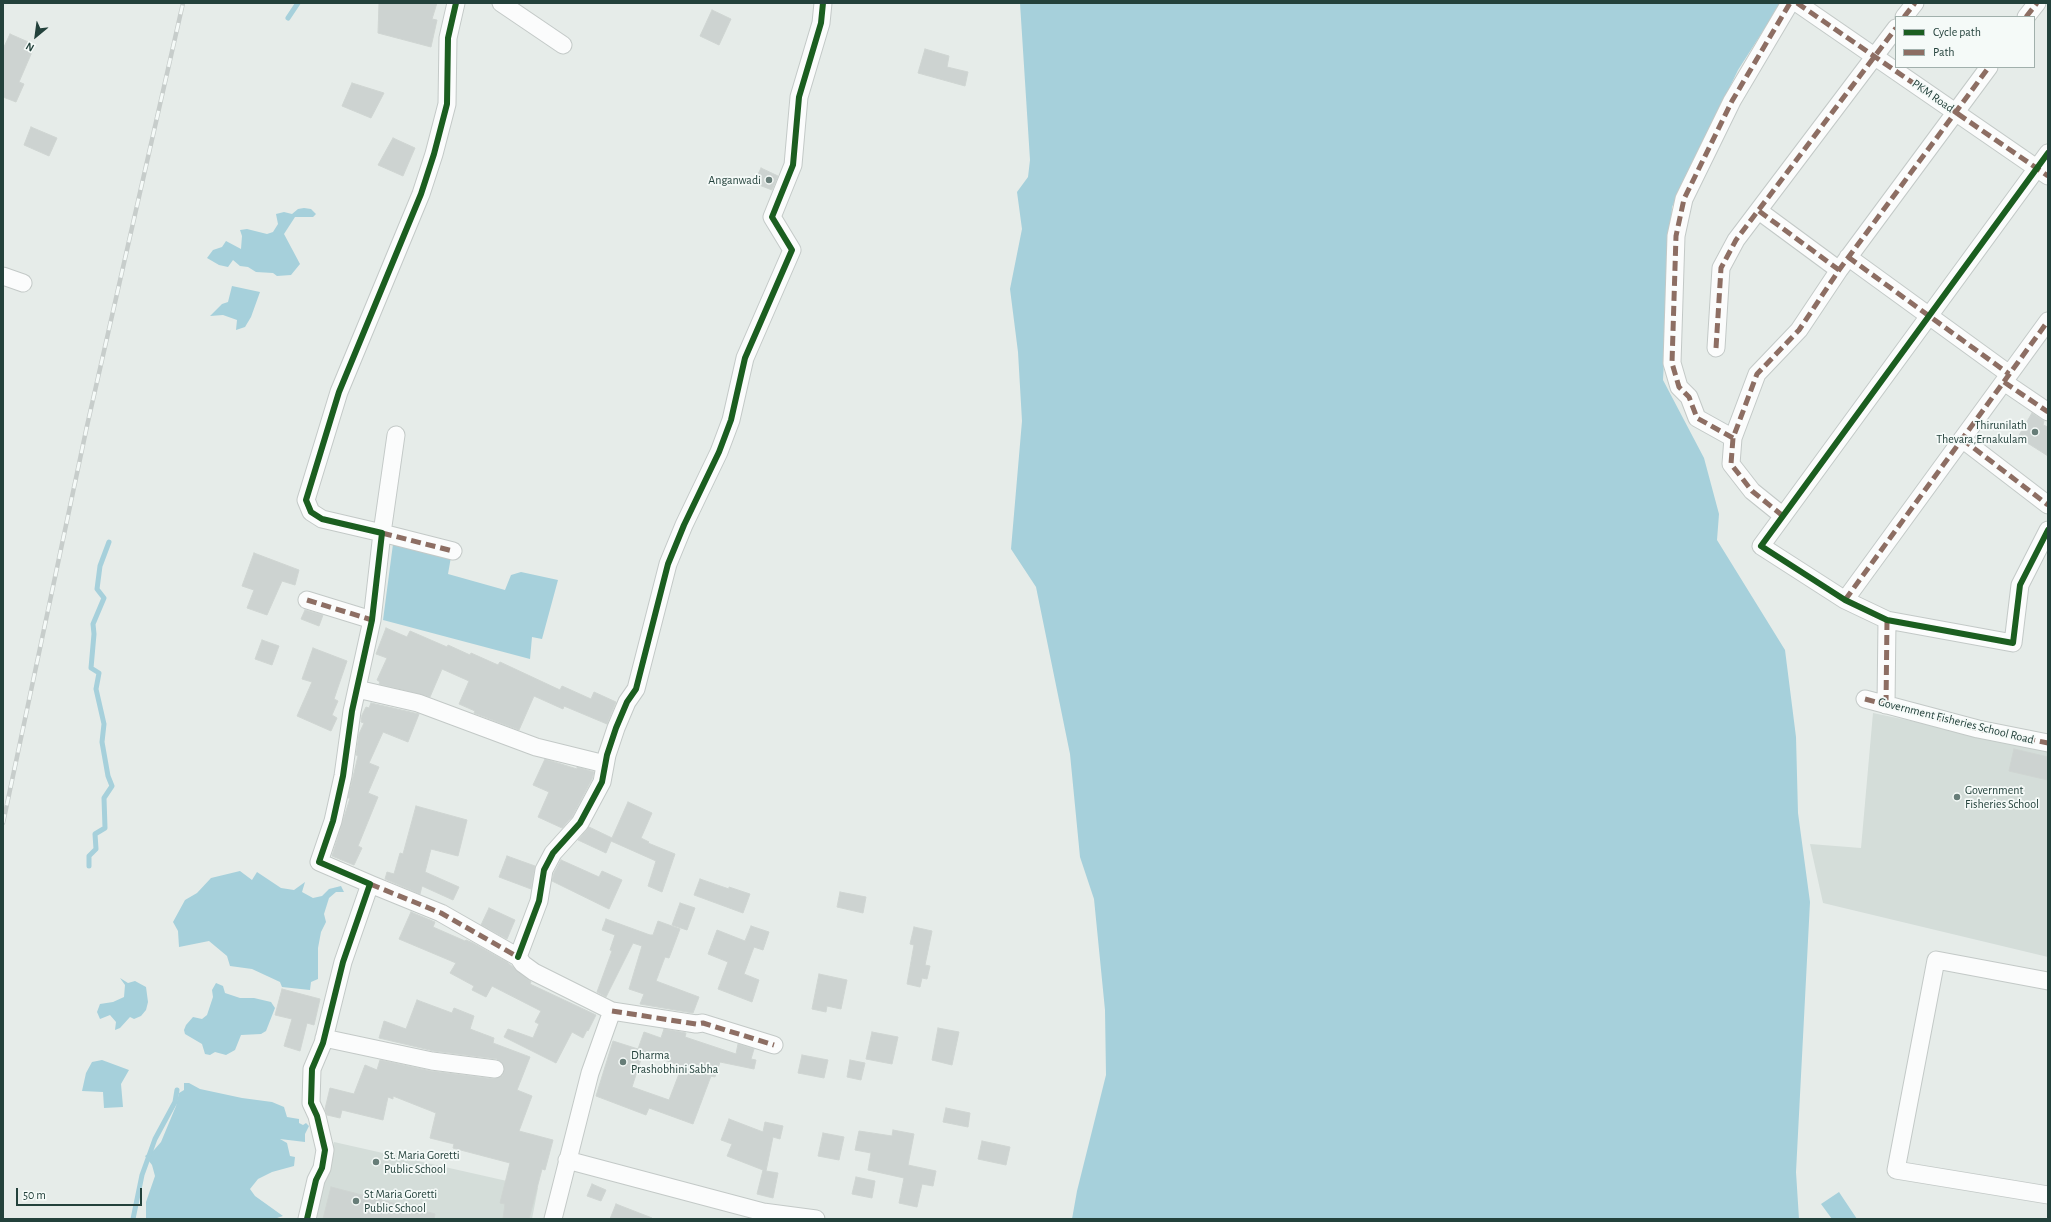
<!DOCTYPE html>
<style>
body{margin:0}
#map{position:relative;width:2051px;height:1222px;overflow:hidden;background:#e6ece9;font-family:"Alegreya Sans",sans-serif}
canvas{display:block}
.frame{position:absolute;inset:0;border:4px solid #23413b;pointer-events:none}
.legend{position:absolute;left:1895px;top:16px;width:140px;height:52px;box-sizing:border-box;background:#f5faf8;border:1px solid #a1b0ac;margin:0;padding:5px 7px;list-style:none;font-size:12px;color:#23413b}
.legend li{display:flex;align-items:center;gap:8px;height:20px}
.legend b{width:20px;border:1px solid #a1b0ac}
.north{position:absolute;left:16px;top:16px;width:40px;height:40px;-webkit-text-stroke:3px #f5faf8;paint-order:stroke;rotate:209deg;font-size:11px;font-weight:700;line-height:16px;text-align:center;color:#23413b}
.north::after{content:'';display:block;margin:auto;width:14px;height:18px;background:#23413b;clip-path:polygon(50% 0,100% 100%,50% 72%,0 100%)}
.scale{position:absolute;left:16px;top:1188px;width:126px;height:18px;box-sizing:border-box;border:2px solid #23413b;border-top:0;padding-left:5px;font-size:12px;line-height:14px;white-space:nowrap;color:#23413b;-webkit-text-stroke:3px #f5faf8;paint-order:stroke}
</style>
<div id="map">
<canvas width="2051" height="1222"></canvas>
<div class="frame"></div>
<ul class="legend">
<li><b style="height:5px;background:#1b5e20"></b>Cycle path</li>
<li><b style="height:5px;background:#8d6e63"></b>Path</li>
</ul>
<div class="north">N</div>
<div class="scale">50 m</div>
</div>
<script>
const c = document.querySelector('canvas').getContext('2d');
c.lineJoin = 'round';
function fillPath(path, color) {
  c.fillStyle = color;
  c.fill(path, 'evenodd');
}
function toPath(rows) {
  const path = new Path2D();
  for (const r of rows) {
    path.moveTo(r[0], r[1]);
    for (let i = 2; i < r.length; i += 2) path.lineTo(r[i], r[i + 1]);
  }
  return path;
}
function trace(path, color, width, dash) {
  c.strokeStyle = color;
  c.lineWidth = width;
  c.lineCap = dash ? 'butt' : 'round';
  c.setLineDash(dash || []);
  c.stroke(path);
}
function write(font, color, halo, rows, align = 'center') {
  c.font = font + ' "Alegreya Sans",sans-serif';
  c.lineWidth = 3.5;
  c.setLineDash([]);
  c.textBaseline = 'middle';
  c.strokeStyle = halo;
  c.fillStyle = color;
  for (const [text, x, y, turn = 0] of rows) {
    c.save();
    c.translate(x, y);
    c.rotate((+turn || 0) * Math.PI / 180);
    c.textAlign = isNaN(turn) ? turn : align;
    if (halo) c.strokeText(text, 0, 0);
    c.fillText(text, 0, 0);
    c.restore();
  }
}
const built = toPath([
 [1873,713,2048,749,2048,957,1823,903,1810,844,1861,848],
 [334,1142,538,1188,532,1219,315,1219]
]);
const water = toPath([
 [1020,3,1781,3,1738,70,1672,207,1663,380,1704,458,1719,514,1717,540,1785,650,1796,737,1798,813,1810,902,1796,1172,1799,1219,1072,1219,1077,1191,1106,1075,1105,1010,1094,899,1080,857,1070,754,1036,587,1011,549,1022,421,1018,352,1010,289,1022,229,1017,192,1028,177,1030,160],
 [304,208,311,209,316,214,313,217,295,217,284,234,300,264,291,275,277,276,273,273,256,272,248,267,240,266,233,260,228,267,219,265,207,258,213,250,222,247,226,241,241,249,242,236,240,230,247,229,267,234,273,232,278,224,276,214,284,212,292,214,298,209],
 [232,286,260,292,251,317,245,327,236,330,237,320,223,315,210,316,222,304,228,302],
 [393,544,451,557,448,574,505,590,511,575,521,572,558,580,542,639,532,637,530,659,383,620],
 [240,871,252,880,257,872,281,888,294,890,305,882,302,892,313,898,322,896,329,889,341,886,344,892,336,892,329,898,324,914,326,922,321,932,318,948,318,979,311,982,310,990,282,987,280,982,252,969,230,966,227,956,209,941,179,947,178,931,173,922,185,900,197,893,211,878],
 [120,978,128,983,135,981,146,987,148,1002,146,1010,141,1016,134,1019,130,1017,120,1028,115,1030,116,1022,110,1015,100,1019,97,1012,100,1004,113,1002,124,997,125,985],
 [216,983,223,986,225,993,240,998,254,998,271,1002,275,1008,266,1031,261,1034,241,1035,235,1050,226,1055,215,1052,210,1055,205,1054,202,1044,185,1034,184,1030,186,1025,193,1017,202,1019,207,1015,213,997,212,990],
 [102,1060,129,1070,121,1084,123,1107,104,1108,103,1092,82,1091,86,1073,92,1062],
 [184,1083,189,1083,200,1089,242,1098,272,1102,284,1107,287,1117,299,1119,299,1123,303,1125,306,1123,309,1126,305,1134,305,1142,280,1139,287,1143,290,1156,295,1157,294,1166,272,1172,258,1179,250,1189,255,1196,283,1216,274,1219,146,1219,146,1202,155,1176,152,1165,145,1156,154,1150,161,1142,176,1106,179,1093,184,1090],
 [1839,1192,1857,1219,1832,1219,1821,1204]
]);
const stream = toPath([
 [288,18,298,3],
 [89,866,89,856,96,849,95,834,105,828,104,798,112,786,108,776,102,742,104,724,96,689,99,673,91,668,94,634,93,624,104,598,97,589,100,566,109,542],
 [133,1219,142,1175,155,1139,175,1102,177,1090]
]);
const building = toPath([
 [379,3,437,3,432,19,437,20,431,47,378,33,379,3],
 [712,10,731,19,719,45,700,36,712,10],
 [10,34,35,45,19,82,24,84,16,102,3,97,3,49,10,34],
 [925,49,949,56,947,67,968,72,965,86,918,73,925,49],
 [352,83,384,93,371,118,342,106,352,83],
 [31,127,57,138,49,156,24,145,31,127],
 [393,138,415,148,403,176,378,165,393,138],
 [761,168,778,176,772,190,754,183,761,168],
 [2032,413,2044,421,2043,425,2048,427,2048,456,2018,437,2032,413],
 [254,553,299,570,295,585,282,581,267,615,247,608,254,590,242,586,254,553],
 [305,610,323,615,319,626,301,619,305,610],
 [386,628,407,637,410,631,447,647,448,645,470,655,471,653,498,665,500,662,560,690,562,686,591,699,594,692,616,702,607,724,564,706,563,709,534,696,519,730,474,713,475,711,459,704,469,681,442,669,430,697,379,684,380,682,377,680,387,658,376,654,386,628],
 [262,640,279,646,272,665,255,659,262,640],
 [313,648,347,661,334,699,338,701,332,715,337,718,331,731,297,716,312,682,302,679,313,648],
 [371,703,419,714,408,742,383,732,369,763,379,767,368,793,378,797,358,846,362,848,354,865,332,856,350,798,348,798,358,756,356,755,359,734,364,723,361,722,362,715,366,707,369,708,371,703],
 [2014,749,2048,757,2048,780,2009,771,2014,749],
 [545,759,577,769,577,767,594,772,592,779,572,817,562,828,538,817,549,792,533,785,545,759],
 [628,802,652,813,641,838,649,842,648,843,675,854,662,892,648,886,656,861,611,841,606,853,578,840,589,827,612,838,628,802],
 [416,806,467,820,458,856,431,849,425,872,459,887,453,900,422,886,420,894,385,879,387,872,394,874,400,853,403,854,416,806],
 [507,856,535,866,531,889,499,877,507,856],
 [561,860,599,877,602,871,622,880,609,909,552,881,554,873,561,860],
 [700,879,729,889,729,887,750,894,743,913,694,895,700,879],
 [840,892,866,897,863,913,837,907,840,892],
 [680,903,695,908,687,930,672,925,680,903],
 [489,908,515,920,507,939,481,925,489,908],
 [411,912,435,922,433,927,465,941,466,940,473,943,507,962,531,982,530,984,596,1015,588,1031,587,1030,583,1038,572,1032,556,1063,504,1037,508,1029,533,1038,539,1024,535,1022,541,1011,492,986,486,997,472,990,474,986,450,973,456,963,399,939,411,912],
 [606,919,650,935,653,935,658,921,680,929,669,958,665,957,656,981,699,997,693,1013,640,1004,644,994,629,989,642,946,633,943,606,997,597,992,612,951,610,950,615,935,602,930,606,919],
 [751,926,769,932,763,950,754,947,744,974,759,980,752,1002,718,989,728,962,708,954,717,930,745,941,751,926],
 [914,927,932,931,925,965,930,966,927,979,922,978,920,987,907,984,914,945,910,944,914,927],
 [819,974,847,980,841,1009,827,1006,826,1012,812,1009,819,974],
 [282,989,320,999,314,1025,307,1023,300,1051,284,1046,292,1019,275,1015,282,989],
 [417,1000,452,1013,454,1008,474,1016,470,1029,494,1038,493,1043,530,1057,517,1090,532,1096,519,1131,553,1140,545,1170,542,1169,529,1219,503,1219,505,1204,500,1203,510,1163,453,1148,454,1144,430,1138,436,1113,393,1096,393,1099,388,1097,383,1120,342,1110,340,1118,327,1115,325,1109,330,1088,354,1094,365,1065,377,1070,380,1060,431,1071,494,1079,503,1075,504,1066,497,1059,434,1051,379,1038,384,1021,406,1029,417,1000],
 [938,1028,959,1032,952,1065,932,1060,938,1028],
 [664,1029,686,1033,685,1037,736,1054,738,1044,754,1049,751,1059,756,1060,754,1069,720,1062,715,1077,711,1076,693,1124,649,1108,646,1115,596,1096,613,1041,638,1049,644,1032,661,1038,664,1029],
 [643,1053,682,1066,669,1100,632,1087,643,1053],
 [872,1032,898,1037,892,1064,866,1059,872,1032],
 [802,1055,828,1060,824,1078,798,1073,802,1055],
 [850,1060,865,1063,861,1080,847,1077,850,1060],
 [946,1108,970,1113,968,1127,943,1122,946,1108],
 [729,1119,763,1132,765,1122,783,1126,780,1139,773,1137,766,1171,778,1173,773,1198,757,1194,763,1170,727,1156,732,1144,721,1140,729,1119],
 [893,1130,914,1134,908,1165,936,1171,933,1186,922,1184,917,1207,899,1203,904,1178,868,1170,871,1153,855,1150,859,1131,892,1136,893,1130],
 [823,1133,844,1137,839,1160,818,1156,823,1133],
 [982,1141,1010,1147,1006,1165,978,1159,982,1141],
 [856,1177,875,1181,872,1198,852,1194,856,1177],
 [592,1184,606,1190,601,1201,587,1196,592,1184],
 [331,1187,435,1214,434,1219,323,1219,331,1187],
 [616,1204,652,1218,652,1219,610,1219,616,1204]
]);
const minor = toPath([
 [501,3,563,45],
 [1797,3,2048,176],
 [1904,17,1915,3],
 [2026,17,2037,3],
 [2048,153,1761,546,1845,600,1887,620,2013,643,2020,585,2048,530],
 [1759,211,1839,270],
 [1848,257,2009,374],
 [3,276,23,283],
 [1716,348,1721,268,1736,240,1896,28],
 [2004,382,2048,412],
 [396,435,382,533,453,551],
 [1733,438,1697,418,1689,397,1679,387,1672,363,1676,236,1684,199,1732,101,1790,3],
 [1962,439,2048,505],
 [1783,516,1752,491,1731,464,1733,438,1757,374,1799,330,1839,270,1989,67],
 [307,600,372,620],
 [1845,600,2048,321],
 [357,689,418,703,536,747,605,764],
 [1865,699,1978,729,2048,743],
 [1886,705,1887,620],
 [370,884,441,913,518,957,523,964,534,972,612,1011,590,1073,553,1219],
 [518,957,539,901,544,870,553,853,580,823,602,782,607,755,616,728,627,702,636,689,668,564,684,525,719,452,731,420,745,358,792,250,772,217,793,165,799,97,821,23,823,3],
 [2048,981,1936,960,1896,1170,2048,1195],
 [612,1011,696,1024,703,1023,774,1045],
 [324,1038,432,1061,495,1069],
 [567,1160,763,1212,816,1219],
 [307,1219,316,1180,322,1168,325,1150,317,1116,311,1103,312,1069,323,1043,343,962,370,884,319,862,333,821,343,776,352,711,372,620,382,533,322,519,311,512,306,500,339,392,421,194,434,154,447,104,448,38,456,3]
]);
const rail = toPath([
 [3,823,87,426,183,3]
]);
const quiet = toPath([
 [1797,3,2048,176],
 [1904,17,1915,3],
 [2026,17,2037,3],
 [1759,211,1839,270],
 [1848,257,2009,374],
 [1716,348,1721,268,1736,240,1896,28],
 [2004,382,2048,412],
 [1733,438,1697,418,1689,397,1679,387,1672,363,1676,236,1684,199,1732,101,1790,3],
 [1962,439,2048,505],
 [1783,516,1752,491,1731,464,1733,438,1757,374,1799,330,1839,270,1989,67],
 [382,533,453,551],
 [307,600,372,620],
 [1845,600,2048,321],
 [1865,699,1978,729,2048,743],
 [1886,705,1887,620],
 [370,884,441,913,518,957],
 [612,1011,696,1024,703,1023,774,1045]
]);
const cycleway = toPath([
 [2048,153,1761,546,1845,600,1887,620,2013,643,2020,585,2048,530],
 [518,957,539,901,544,870,553,853,580,823,602,782,607,755,616,728,627,702,636,689,668,564,684,525,719,452,731,420,745,358,792,250,772,217,793,165,799,97,821,23,823,3],
 [307,1219,316,1180,322,1168,325,1150,317,1116,311,1103,312,1069,323,1043,343,962,370,884,319,862,333,821,343,776,352,711,372,620,382,533,322,519,311,512,306,500,339,392,421,194,434,154,447,104,448,38,456,3]
]);
const markers = [
 [769,180,4,"#677d78"],
 [2035,432,4,"#677d78"],
 [1957,797,4,"#677d78"],
 [623,1062,4,"#677d78"],
 [376,1162,4,"#677d78"],
 [356,1201,4,"#677d78"]
];
const streetNames = [
 ["PKM Road",1933,96,35],
 ["Government Fisheries School Road",1956,721,14]
];
const poiNames = [
 ["Anganwadi",761,180,"right"],
 ["Thirunilath",2027,425,"right"],
 ["Thevara,Ernakulam",2027,439,"right"],
 ["Government",1965,790],
 ["Fisheries School",1965,804],
 ["Dharma",631,1055],
 ["Prashobhini Sabha",631,1069],
 ["St. Maria Goretti",384,1155],
 ["Public School",384,1169],
 ["St Maria Goretti",364,1194],
 ["Public School",364,1208]
];
fillPath(built, '#d4ddd9');
fillPath(water, '#a6d0db');
trace(stream, '#a6d0db', 5);
fillPath(building, '#cdd3d1');
trace(building, '#cfd5d2', 1);
trace(minor, '#c3c9c7', 19);
trace(minor, '#fbfcfc', 17);
trace(rail, '#c7cdcb', 4.5);
trace(rail, '#f5faf8', 3, [9]);
trace(quiet, '#8d6e63', 5, [10, 5]);
trace(cycleway, '#1b5e20', 6);
for (const [x, y, r, color] of markers) {
  const dot = new Path2D();
  dot.arc(x, y, r, 0, 2 * Math.PI);
  c.fillStyle = color;
  c.fill(dot);
  trace(dot, '#f5faf8', 1.5);
}
write('12px', '#23413b', '#f5faf8', streetNames);
write('12px', '#23413b', '#f5faf8', poiNames, 'left');
</script>
